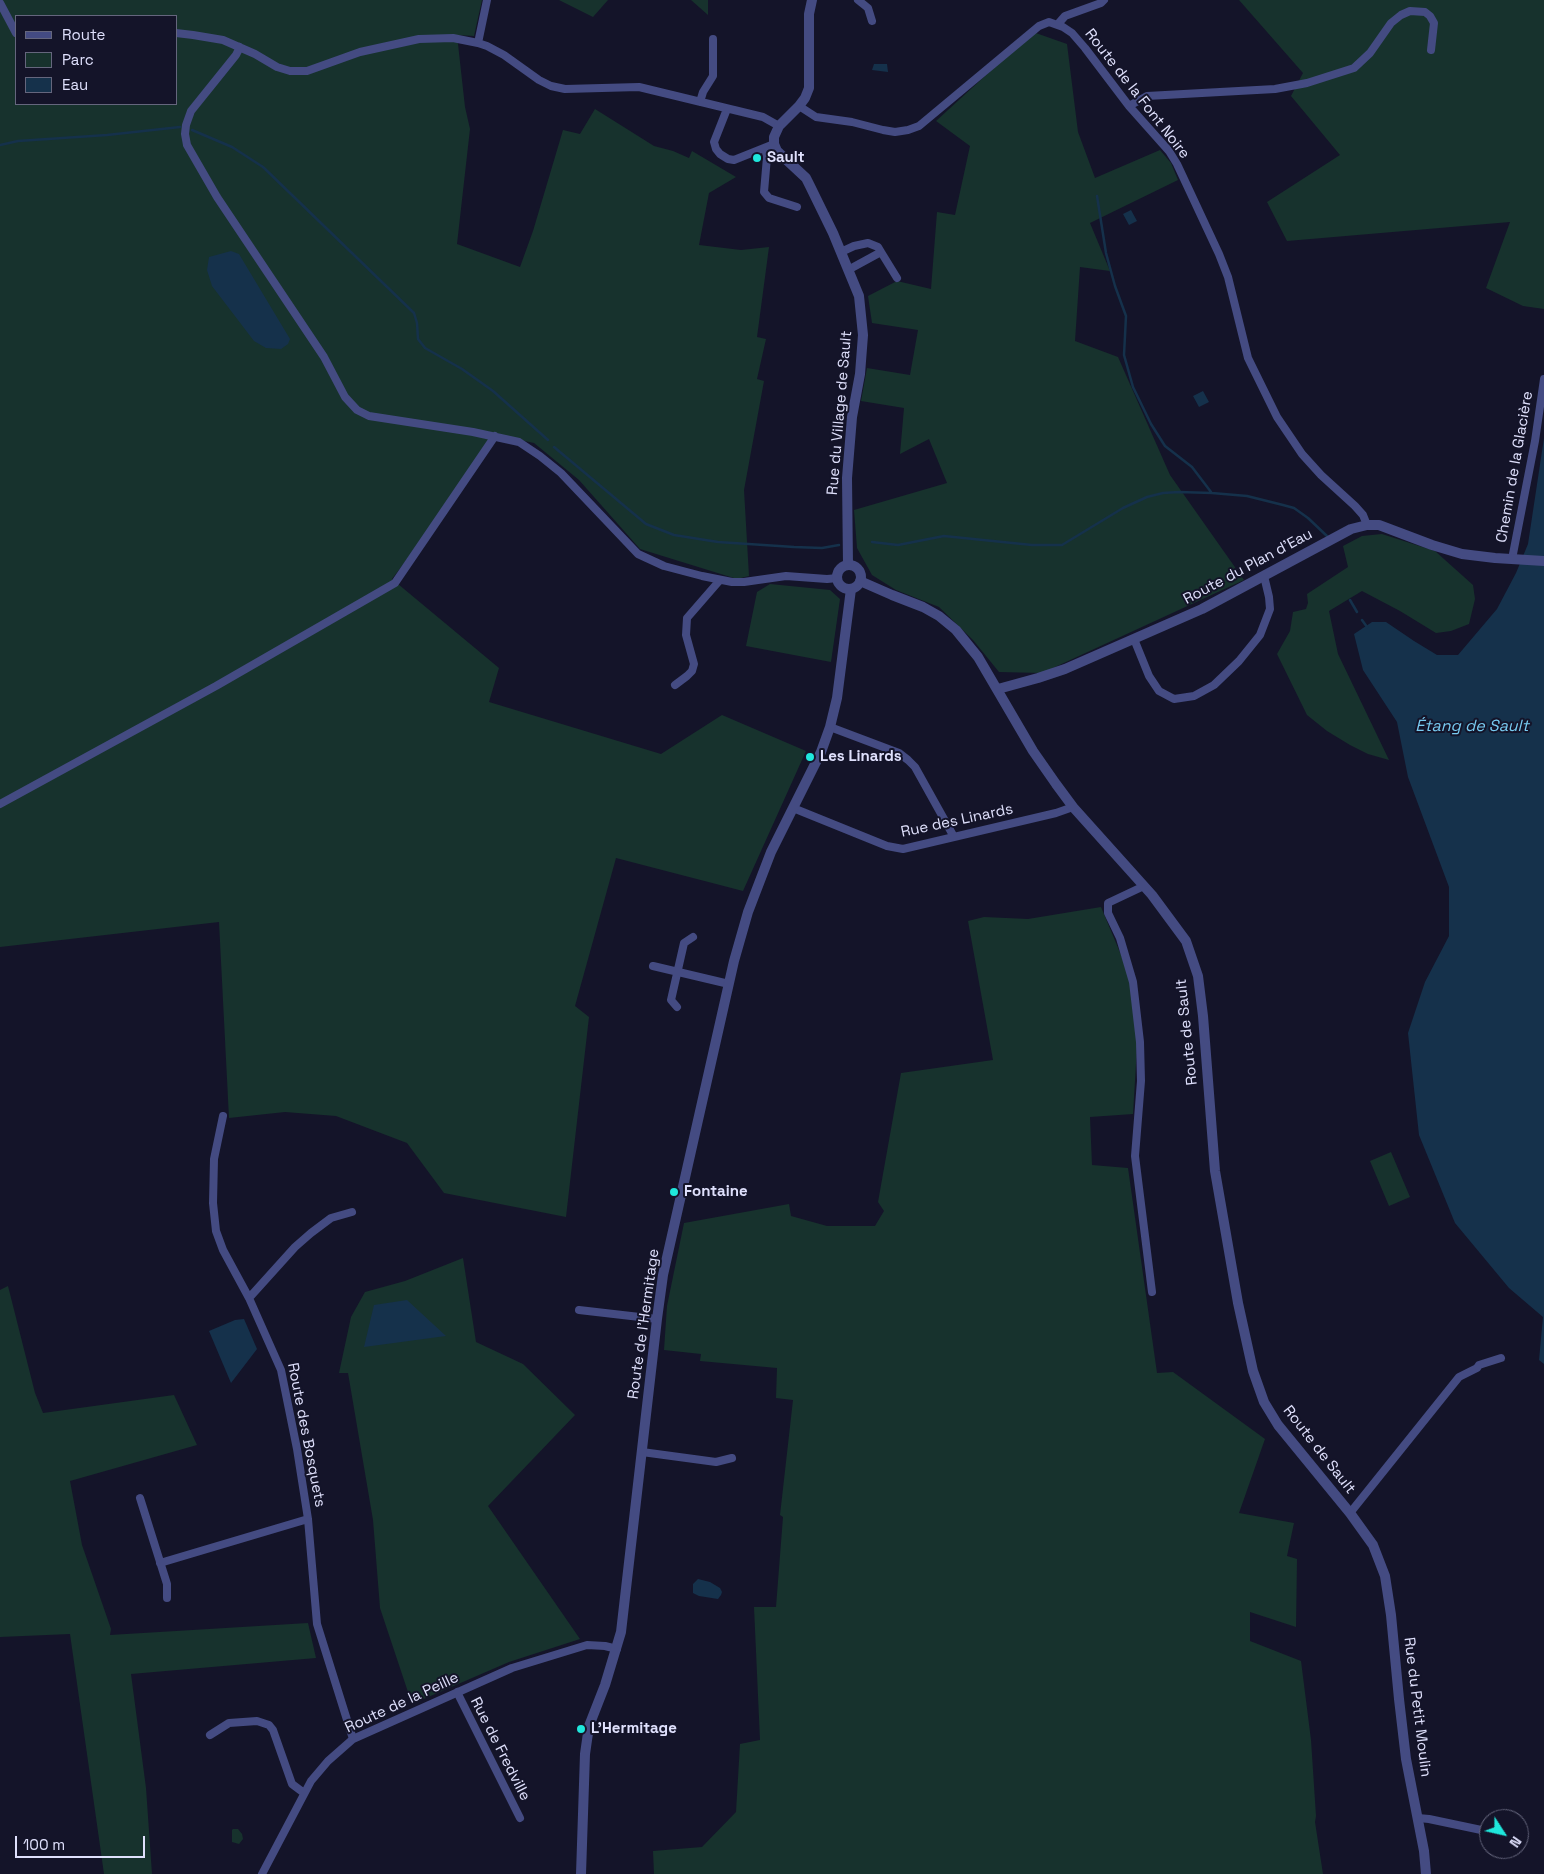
<!DOCTYPE html>
<meta charset="utf-8">
<style>
body{margin:0}
#map{position:relative;width:1544px;height:1874px;overflow:hidden;background:#141429;font-family:"Space Grotesk",sans-serif}
canvas{display:block}
.legend{position:absolute;left:15px;top:15px;width:162px;height:90px;box-sizing:border-box;background:#141429;border:1px solid #65667d;margin:0;padding:6px 9px;list-style:none;font-size:15px;color:#dfe0fc}
.legend li{display:flex;align-items:center;gap:10px;height:25px}
.legend b{width:25px;border:1px solid #65667d}
.north{position:absolute;left:1479px;top:1809px;width:50px;height:50px;box-sizing:border-box;background:#141429;border:1px solid #65667d;border-radius:50%;rotate:125deg;font-size:14px;font-weight:700;line-height:20px;text-align:center;color:#dfe0fc}
.north::after{content:'';display:block;margin:auto;width:18px;height:22px;background:#1fe7dc;clip-path:polygon(50% 0,100% 100%,50% 72%,0 100%)}
.scale{position:absolute;left:15px;top:1836px;width:130px;height:22px;box-sizing:border-box;border:2px solid #dfe0fc;border-top:0;padding-left:6px;font-size:15px;line-height:18px;white-space:nowrap;color:#dfe0fc;-webkit-text-stroke:4px #141429;paint-order:stroke}
</style>
<div id="map">
<canvas width="1544" height="1874"></canvas>
<ul class="legend">
<li><b style="height:6px;background:#444b82"></b>Route</li>
<li><b style="height:14px;background:#17322d"></b>Parc</li>
<li><b style="height:14px;background:#15314b"></b>Eau</li>
</ul>
<div class="north">N</div>
<div class="scale">100 m</div>
</div>
<script>
const c = document.querySelector('canvas').getContext('2d');
c.lineJoin = 'round';
function fillPath(path, color) {
  c.fillStyle = color;
  c.fill(path, 'evenodd');
}
function toPath(rows) {
  const path = new Path2D();
  for (const r of rows) {
    if (r.length === 3) {
      path.moveTo(r[0] + r[2], r[1]);
      path.arc(r[0], r[1], r[2], 0, 2 * Math.PI);
      continue;
    }
    path.moveTo(r[0], r[1]);
    for (let i = 2; i < r.length; i += 2) path.lineTo(r[i], r[i + 1]);
  }
  return path;
}
function trace(path, color, width, dash) {
  c.strokeStyle = color;
  c.lineWidth = width;
  c.lineCap = dash ? 'butt' : 'round';
  c.setLineDash(dash || []);
  c.stroke(path);
}
function write(font, color, halo, rows, align = 'center') {
  c.font = font + ' "Space Grotesk",sans-serif';
  c.lineWidth = 4;
  c.setLineDash([]);
  c.textBaseline = 'middle';
  c.strokeStyle = halo;
  c.fillStyle = color;
  for (const [text, x, y, turn = 0] of rows) {
    c.save();
    c.translate(x, y);
    c.rotate((+turn || 0) * Math.PI / 180);
    c.textAlign = isNaN(turn) ? turn : align;
    if (halo) c.strokeText(text, 0, 0);
    c.fillText(text, 0, 0);
    c.restore();
  }
}
const green = toPath([
 [0,0,482,0,474,36,457,35,465,107,470,129,457,244,520,267,533,231,563,130,580,134,595,109,654,146,673,151,689,158,692,151,736,177,709,193,699,245,741,250,769,247,757,337,766,339,757,379,764,381,744,490,749,576,737,579,640,549,579,480,534,443,500,436,392,579,499,668,489,702,661,754,722,715,806,751,743,891,616,858,575,1006,589,1017,566,1217,444,1193,407,1143,336,1116,285,1112,229,1118,219,922,0,947],
 [16,16,176,16,176,104,16,104],
 [559,0,608,0,593,17],
 [691,0,708,0,708,15],
 [1239,0,1544,0,1544,309,1523,306,1486,288,1510,222,1287,241,1267,202,1340,155,1291,96,1303,73],
 [1033,32,1067,44,1078,132,1095,178,1160,150,1171,163,1178,180,1090,223,1110,271,1080,267,1075,341,1118,357,1170,475,1244,580,1042,673,999,672,973,640,939,607,896,590,872,575,857,548,854,510,947,483,929,439,900,454,904,408,861,401,867,368,910,375,918,330,872,323,868,296,897,281,931,289,937,212,955,215,970,146,936,121],
 [1382,534,1435,551,1473,585,1475,599,1469,624,1451,631,1436,633,1400,611,1362,591,1329,611,1338,654,1389,760,1368,754,1350,745,1327,731,1307,715,1277,654,1290,631,1293,612,1306,609,1308,603,1307,594,1348,567,1343,546,1362,536],
 [770,584,830,590,840,599,831,662,746,646,757,592],
 [1101,907,1134,986,1137,1047,1133,1114,1090,1117,1092,1165,1128,1168,1157,1373,1173,1372,1265,1439,1239,1513,1294,1523,1287,1556,1297,1559,1296,1627,1250,1612,1250,1641,1301,1661,1311,1740,1316,1816,1315,1822,1323,1874,654,1874,653,1851,702,1847,736,1812,740,1744,760,1740,754,1607,776,1607,783,1517,780,1515,793,1400,776,1398,777,1368,700,1361,701,1354,664,1350,667,1306,684,1223,789,1204,791,1216,827,1226,875,1226,884,1211,878,1202,901,1073,993,1060,968,921,984,917,1028,919],
 [1391,1152,1410,1197,1389,1206,1370,1161],
 [463,1258,476,1342,523,1364,575,1415,488,1506,580,1639,509,1662,412,1704,380,1608,373,1520,348,1373,339,1373,351,1317,365,1292,405,1281],
 [8,1286,35,1393,43,1413,174,1395,197,1445,70,1481,82,1545,111,1629,110,1635,308,1623,316,1658,131,1674,146,1788,152,1874,104,1874,70,1634,0,1637,0,1290],
 [233,1829,238,1829,242,1834,243,1839,239,1844,232,1842,232,1830]
]);
const water = toPath([
 [874,64,887,64,888,72,872,70],
 [1131,210,1137,221,1129,225,1123,214],
 [231,251,239,254,290,339,288,344,281,349,266,348,254,341,212,286,207,270,209,257],
 [1203,391,1209,402,1199,407,1193,396],
 [1544,438,1544,1364,1539,1360,1543,1317,1509,1288,1455,1223,1419,1135,1408,1033,1425,982,1449,936,1449,887,1408,777,1397,722,1363,670,1354,634,1372,622,1386,622,1414,641,1437,655,1458,655,1497,609,1516,573,1528,544],
 [407,1300,446,1336,364,1347,374,1305],
 [244,1319,257,1349,231,1383,209,1331,235,1320],
 [698,1579,710,1582,720,1588,722,1592,721,1595,718,1599,699,1596,693,1593,693,1584]
]);
const stream = toPath([
 [192,130,232,147,263,167,414,313,417,323,418,339,425,348,462,369,493,391,548,440],
 [0,145,18,141,107,135,180,127],
 [1097,196,1106,253,1115,286,1126,316,1124,355,1133,387,1151,424,1165,446,1192,467,1211,492],
 [554,447,646,524,674,535,718,542,794,547,822,548,839,545],
 [872,542,898,545,944,536,1032,545,1062,545,1123,508,1147,497,1163,493,1179,492,1212,493,1247,496,1283,505,1294,508,1308,518,1328,537],
 [1350,600,1357,612],
 [1362,620,1367,627]
]);
const minor = toPath([
 [858,0,868,8,872,21],
 [0,3,16,33],
 [1058,24,1065,16,1101,3,1104,0],
 [176,33,193,35,223,40,255,54,277,67,290,71,307,71,360,52,419,39,453,38,478,43,487,46,504,55,539,80,551,86,565,89,639,87,763,117,779,126],
 [478,43,487,0],
 [240,47,236,55,191,111,186,125,185,134,187,145,217,197,324,357,345,397,357,410,369,416,473,432,519,442,540,456,561,473,638,554,664,566,702,576,732,582,744,582,786,576,827,579,838,578],
 [700,102,703,92,713,76,713,39],
 [799,106,816,117,852,122,883,130,895,132,908,130,919,126,1039,26,1049,22,1063,27,1072,33,1085,48,1129,106,1169,151,1177,164,1219,254,1228,277,1248,358,1277,417,1302,454,1321,475,1355,506,1363,515,1367,525],
 [1129,106,1147,96,1275,89,1307,83,1354,68,1370,53,1391,23,1401,15,1410,11,1425,12,1430,16,1434,23,1431,50],
 [727,109,714,142,716,149,720,154,728,159,734,160,774,144],
 [765,148,767,157,764,192,769,198,797,207],
 [841,252,854,246,868,243,878,247,881,252],
 [848,270,881,252,897,278],
 [1512,559,1535,441,1544,379],
 [1134,639,1149,676,1159,691,1174,699,1194,696,1214,685,1239,661,1260,635,1270,609,1269,597,1264,576],
 [675,685,687,676,692,671,694,664,686,635,687,618,720,580],
 [830,727,899,753,908,760,915,767,954,837],
 [0,804,216,686,395,583,495,436],
 [793,808,887,846,903,849,1056,813,1073,807],
 [1144,886,1108,903,1108,913,1120,938,1133,982,1140,1042,1141,1081,1135,1156,1152,1292],
 [653,966,729,984],
 [677,1007,671,1000,684,943,693,937],
 [223,1116,214,1159,213,1203,216,1231,223,1250,249,1298,281,1370,297,1449,308,1519,317,1624,353,1739],
 [249,1298,295,1247,311,1233,331,1218,352,1212],
 [579,1310,657,1319],
 [642,1452,716,1462,732,1458],
 [140,1498,167,1584,167,1598],
 [1350,1513,1459,1377,1477,1368,1479,1365,1501,1358],
 [160,1563,308,1519],
 [457,1692,520,1818],
 [210,1735,229,1723,257,1721,269,1725,273,1730,292,1784,304,1793],
 [1418,1818,1429,1819,1486,1831],
 [262,1874,311,1781,328,1761,353,1739,512,1668,587,1645,605,1646,617,1649]
]);
const tertiary = toPath([
 [812,0,809,14,809,88,805,98,799,106,779,126,774,137,774,144,777,151,806,178,810,186,833,233,859,296,863,335,860,374,852,417,847,478,848,565],
 [849,577,12],
 [860,581,892,595,923,607,939,616,956,630,978,657,1033,751,1056,784,1073,807,1152,895,1186,941,1198,976,1203,1016,1215,1171,1238,1303,1253,1371,1264,1402,1278,1425,1350,1513,1373,1545,1385,1576,1391,1615,1399,1699,1406,1759,1424,1851,1426,1874],
 [998,689,1038,678,1065,669,1202,609,1351,529,1367,525,1379,525,1432,545,1462,554,1495,558,1544,561],
 [581,1874,585,1754,589,1726,605,1685,621,1632,657,1319,663,1275,734,961,748,912,771,852,821,752,830,727,837,698,851,589]
]);
const markers = [
 [757,158,5,"#1fe7dc"],
 [810,757,5,"#1fe7dc"],
 [674,1192,5,"#1fe7dc"],
 [581,1729,5,"#1fe7dc"]
];
const streetNames = [
 ["Route de la Font Noire",1137,94,52],
 ["Rue du Village de Sault",840,413,-85],
 ["Chemin de la Glacière",1515,467,-80],
 ["Route du Plan d'Eau",1248,567,-28],
 ["Rue des Linards",957,821,-12],
 ["Route de Sault",1187,1032,-96],
 ["Route de l'Hermitage",644,1324,-82],
 ["Route des Bosquets",306,1435,79],
 ["Route de Sault",1319,1450,52],
 ["Route de la Peille",402,1703,-25],
 ["Rue du Petit Moulin",1417,1707,83],
 ["Rue de Fredville",500,1749,63]
];
const poiNames = [
 ["Sault",767,158],
 ["Les Linards",820,757],
 ["Fontaine",684,1192],
 ["L'Hermitage",591,1729]
];
const waterNames = [
 ["Étang de Sault",1472,727]
];
fillPath(green, '#17322d');
fillPath(water, '#15314b');
trace(stream, '#15314b', 2.5);
trace(minor, '#444b82', 8);
trace(tertiary, '#444b82', 10);
for (const [x, y, r, color] of markers) {
  const dot = new Path2D();
  dot.arc(x, y, r, 0, 2 * Math.PI);
  c.fillStyle = color;
  c.fill(dot);
  trace(dot, '#141429', 2);
}
write('15px', '#dfe0fc', '#141429', streetNames);
write('bold 15px', '#dfe0fc', '#141429', poiNames, 'left');
write('italic 16px', '#78cbf1', '#141429', waterNames);
</script>
